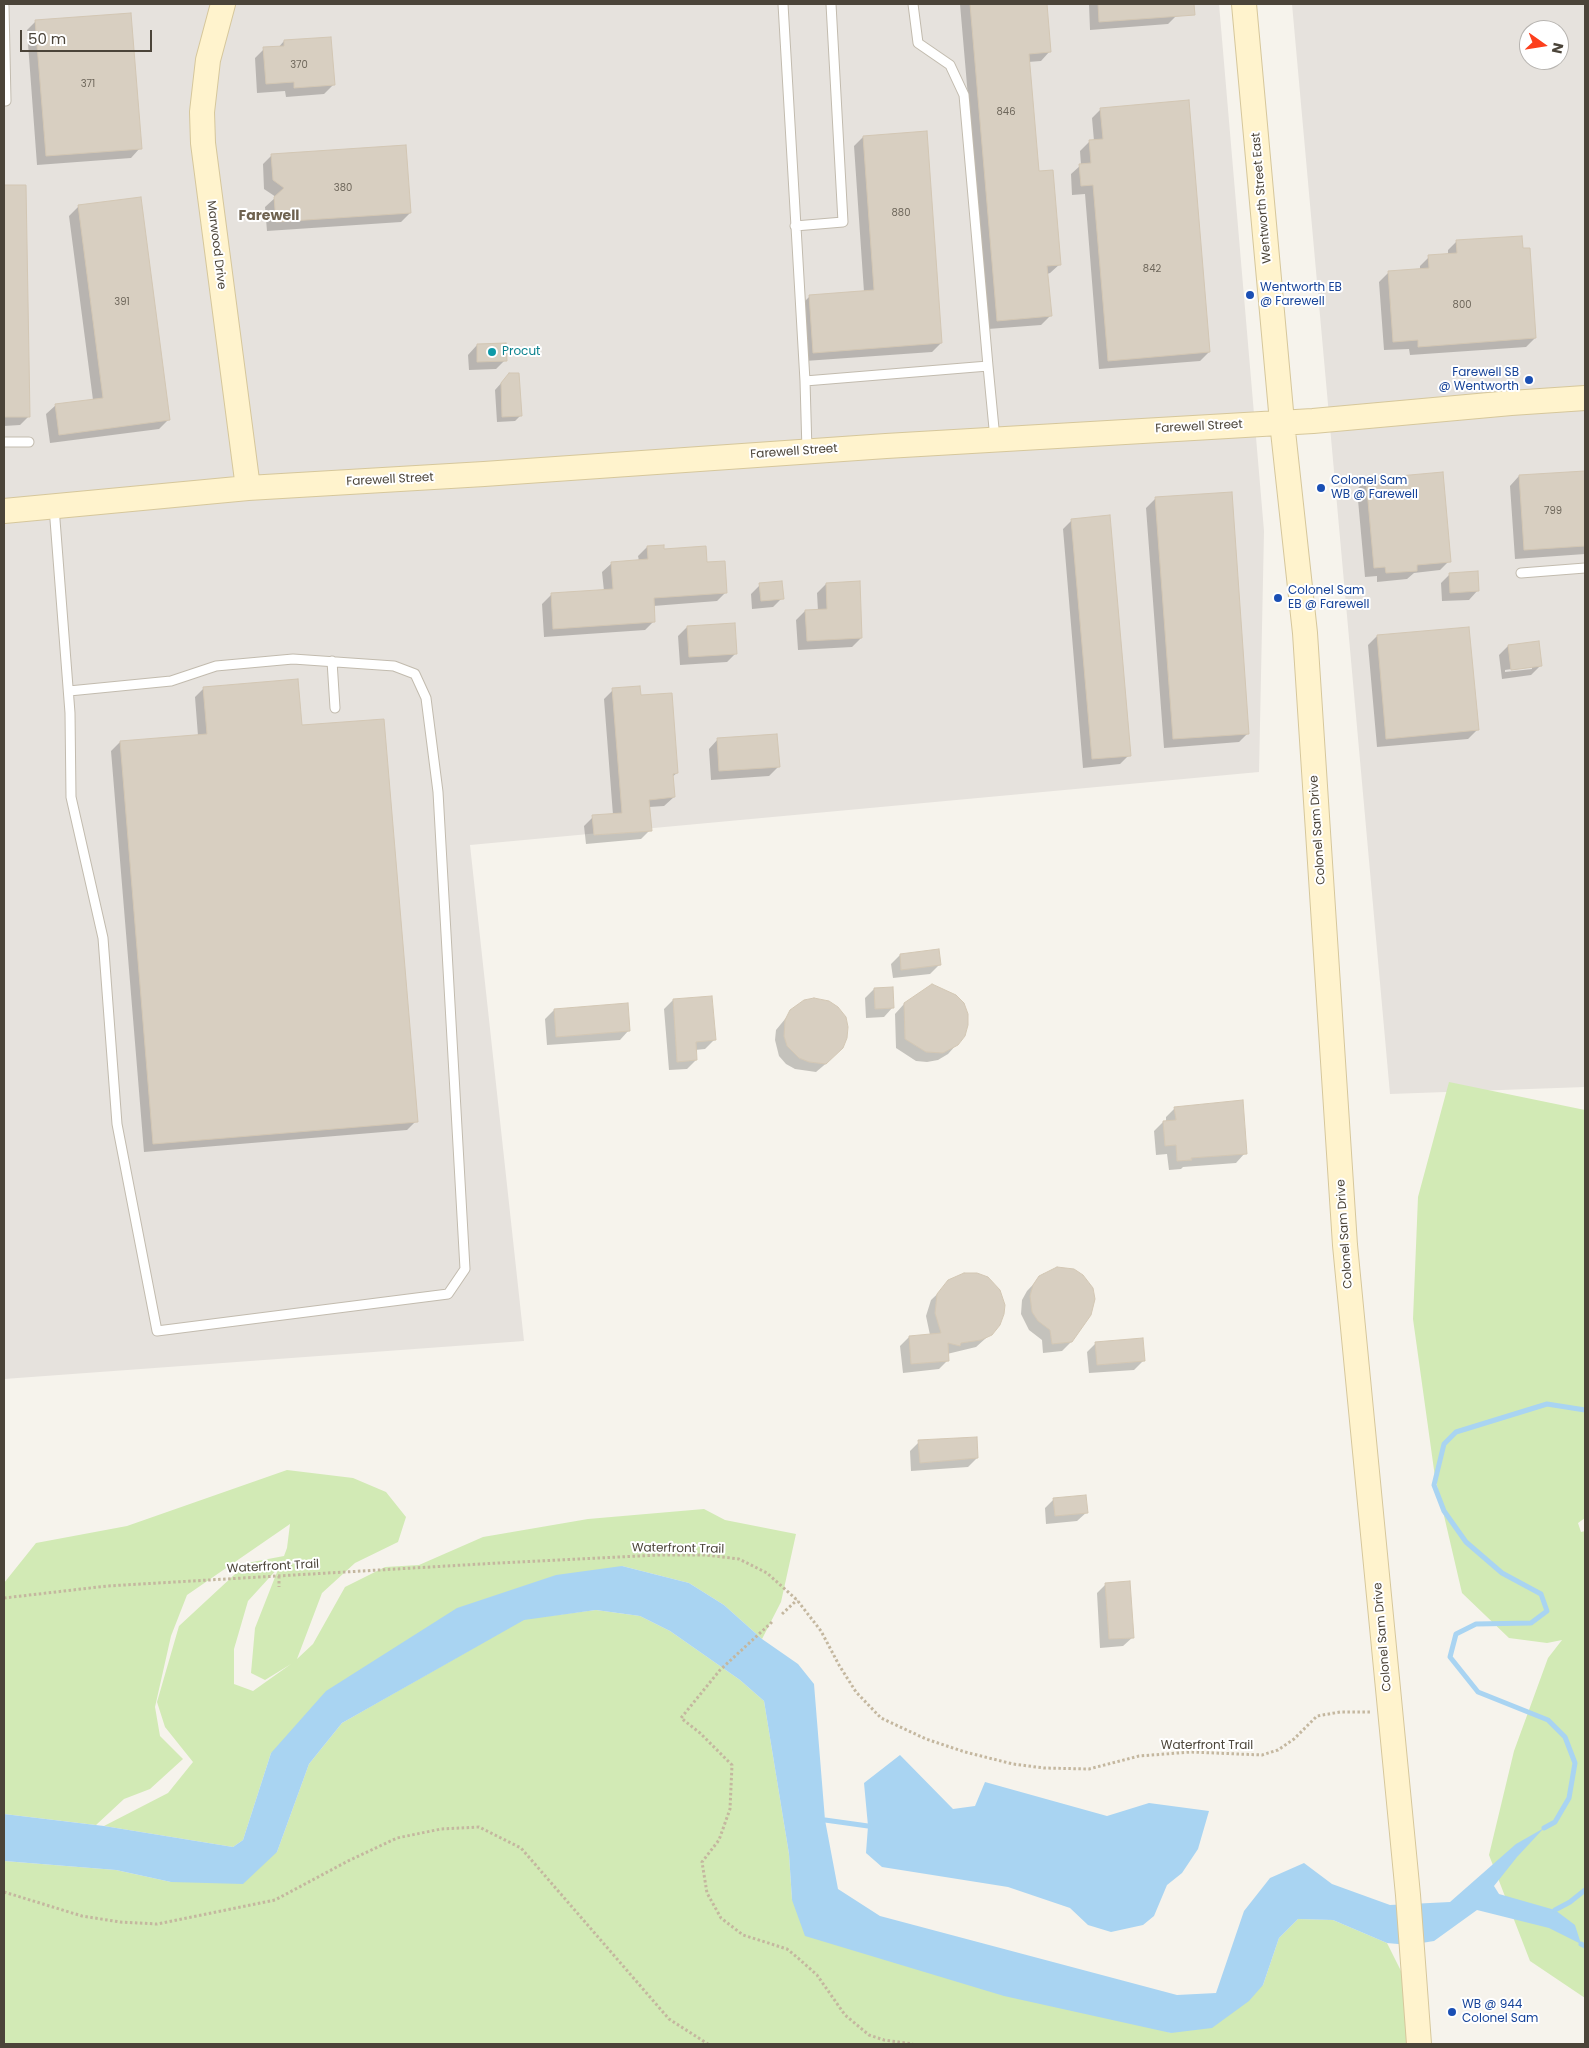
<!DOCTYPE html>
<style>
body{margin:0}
#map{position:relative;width:1589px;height:2048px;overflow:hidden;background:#f6f3ec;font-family:Poppins,sans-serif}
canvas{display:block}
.frame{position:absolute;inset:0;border:5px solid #4b4439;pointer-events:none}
.north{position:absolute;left:1519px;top:20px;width:50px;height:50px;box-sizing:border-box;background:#fff;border:1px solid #b7b4b0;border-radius:50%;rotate:103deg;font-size:14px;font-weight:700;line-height:20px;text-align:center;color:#4b4439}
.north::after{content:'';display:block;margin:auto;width:18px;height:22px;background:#fc3f1d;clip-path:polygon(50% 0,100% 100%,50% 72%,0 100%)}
.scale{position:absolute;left:20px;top:30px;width:132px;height:22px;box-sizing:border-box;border:2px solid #4b4439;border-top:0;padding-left:6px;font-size:15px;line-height:18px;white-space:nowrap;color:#4b4439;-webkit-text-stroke:4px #fff;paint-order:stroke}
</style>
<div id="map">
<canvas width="1589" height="2048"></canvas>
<div class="frame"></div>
<div class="north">N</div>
<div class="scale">50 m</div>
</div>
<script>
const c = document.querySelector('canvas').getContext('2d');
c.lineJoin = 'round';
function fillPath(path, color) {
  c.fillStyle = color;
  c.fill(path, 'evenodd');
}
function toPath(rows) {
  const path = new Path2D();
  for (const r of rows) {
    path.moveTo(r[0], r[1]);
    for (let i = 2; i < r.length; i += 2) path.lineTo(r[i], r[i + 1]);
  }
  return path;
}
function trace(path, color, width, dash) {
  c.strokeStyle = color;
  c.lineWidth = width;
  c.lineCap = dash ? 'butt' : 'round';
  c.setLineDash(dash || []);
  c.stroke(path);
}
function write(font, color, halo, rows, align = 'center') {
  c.font = font + ' Poppins,sans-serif';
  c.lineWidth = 4;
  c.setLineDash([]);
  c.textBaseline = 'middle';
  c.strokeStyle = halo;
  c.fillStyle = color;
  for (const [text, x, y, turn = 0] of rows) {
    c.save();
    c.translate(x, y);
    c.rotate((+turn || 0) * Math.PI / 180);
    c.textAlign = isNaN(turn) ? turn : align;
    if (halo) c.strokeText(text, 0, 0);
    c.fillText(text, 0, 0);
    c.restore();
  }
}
const industrial = toPath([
 [4,4,1219,4,1264,531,1259,772,470,845,524,1341,4,1379],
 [1292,4,1585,4,1585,1087,1390,1094],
 [1529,30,1559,30,1559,60,1529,60]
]);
const green = toPath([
 [1449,1082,1585,1110,1585,1518,1578,1523,1581,1532,1585,1531,1585,1998,1530,1961,1489,1855,1514,1751,1548,1658,1562,1640,1547,1643,1509,1638,1462,1593,1435,1477,1413,1319,1418,1197],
 [287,1470,353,1478,386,1492,406,1517,398,1542,355,1563,322,1593,297,1659,313,1644,345,1587,385,1567,419,1565,483,1537,588,1519,704,1509,725,1520,796,1534,781,1602,762,1639,724,1605,689,1583,622,1566,271,1753,243,1840,233,1847,104,1826,168,1793,193,1762,165,1727,157,1702,179,1626,247,1563,284,1556,287,1548,290,1524,187,1595,171,1636,155,1707,160,1736,183,1759,150,1789,124,1799,96,1825,4,1814,4,1583,36,1543,127,1526],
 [279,1567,255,1628,251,1673,265,1680,291,1664,253,1691,234,1684,234,1649,248,1601],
 [596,1610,640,1616,670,1631,740,1680,764,1701,789,1854,792,1900,1171,2033,1263,1985,1279,1938,1298,1919,1333,1920,1387,1943,1410,1989,1415,2044,4,2044,4,1861,116,1870,171,1882,277,1852,309,1764,342,1723,524,1619]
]);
const water = toPath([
 [622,1566,689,1583,724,1605,762,1639,798,1664,814,1684,825,1820,838,1889,880,1916,1177,1995,1216,1993,1244,1911,1270,1878,1304,1863,1332,1884,1390,1905,1450,1902,1516,1844,1544,1828,1517,1857,1494,1886,1499,1894,1555,1910,1575,1925,1581,1944,1549,1928,1477,1910,1434,1941,1409,1945,1387,1943,1333,1920,1298,1919,1279,1938,1263,1985,1249,2001,1212,2028,1171,2033,1004,1996,805,1936,792,1900,789,1854,764,1701,740,1680,670,1631,640,1616,596,1610,524,1620,342,1723,309,1764,277,1852,243,1884,171,1882,116,1870,4,1861,4,1814,104,1826,233,1847,243,1840,271,1753,326,1691,457,1608,556,1575],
 [900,1755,953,1809,975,1806,985,1782,1107,1816,1149,1803,1209,1811,1198,1849,1182,1873,1167,1885,1154,1916,1143,1925,1111,1932,1088,1925,1070,1908,1008,1887,882,1867,866,1853,868,1826,864,1783]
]);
const shadow = toPath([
 [960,4,1046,4,1050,51,1041,61,1028,62,1038,172,1060,264,1050,273,1047,274,1050,316,1041,325,988,329],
 [1089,4,1176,4,1177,15,1168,24,1090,30],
 [36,21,140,148,131,158,37,165,27,30],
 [284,41,333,85,324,94,286,97,285,91,257,93,255,58,264,49,278,48],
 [1101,109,1209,352,1200,361,1099,369,1085,194,1072,195,1071,174,1081,165,1080,151,1089,142,1094,141,1092,118],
 [863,137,941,343,932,352,805,361,801,305,810,296,864,292,854,146],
 [272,155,410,213,401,222,267,231,265,207,276,197,264,189,263,164],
 [24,186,29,416,20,425,4,426,4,187],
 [79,206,168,420,159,429,50,443,46,414,56,405,93,400,69,216],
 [1457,241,1535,338,1526,347,1410,355,1409,349,1384,350,1379,282,1389,272,1420,270,1420,266,1429,257,1448,255,1448,250],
 [477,345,505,360,496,369,469,370,468,355],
 [503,381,521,415,515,421,497,422,495,390],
 [1585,472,1585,554,1515,559,1510,486,1519,476],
 [1367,480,1449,561,1440,570,1414,573,1407,579,1377,582,1377,576,1365,577,1357,489],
 [1230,493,1248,733,1239,742,1164,748,1146,508,1155,499],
 [1072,520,1129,755,1120,764,1083,768,1063,529],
 [647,547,706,564,726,592,717,601,653,606,654,621,645,630,544,637,542,604,551,595,604,591,602,572,612,563,639,561,638,556],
 [1450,574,1478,590,1469,600,1442,601,1441,583],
 [826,584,861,638,852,647,798,650,796,620,805,611,818,611,817,593],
 [760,585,782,598,773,607,752,609,751,594],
 [687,627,736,653,727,662,680,665,678,636],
 [1377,636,1477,730,1468,739,1377,747,1368,645],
 [1508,646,1540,666,1531,675,1502,679,1499,655],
 [1532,666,1532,669,1505,672,1505,670],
 [204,688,301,727,416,1121,407,1130,144,1152,111,751,120,742,198,736,195,697],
 [613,690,640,696,677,773,672,777,674,797,664,806,649,807,650,830,641,839,586,844,584,826,593,817,613,815,604,699],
 [718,739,778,767,769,776,711,780,709,749],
 [900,955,939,965,930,974,893,978,891,964],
 [932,985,951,993,960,999,957,1044,948,1054,938,1060,927,1062,916,1061,896,1048,895,1014,904,1004],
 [874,989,893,1007,884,1017,866,1018,865,998],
 [673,1000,714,1040,705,1049,695,1050,696,1060,687,1069,669,1070,664,1009],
 [795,1007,829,1061,816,1072,795,1069,786,1064,779,1056,775,1040,776,1030],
 [554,1010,629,1030,620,1040,547,1045,545,1019],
 [1175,1108,1245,1153,1236,1163,1183,1167,1181,1169,1169,1170,1167,1154,1156,1155,1154,1131,1163,1122,1166,1122,1166,1117],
 [1044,1273,1071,1342,1062,1351,1043,1353,1042,1340,1029,1330,1021,1314,1022,1300,1027,1291],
 [954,1278,995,1330,976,1347,947,1354,948,1360,939,1369,903,1373,900,1346,909,1337,930,1335,926,1316,931,1300],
 [1096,1343,1143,1361,1134,1370,1089,1373,1087,1352],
 [919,1442,977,1458,968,1467,911,1471,910,1451],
 [1054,1499,1087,1512,1077,1521,1046,1524,1045,1508],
 [1106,1584,1133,1637,1123,1646,1100,1648,1097,1593]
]);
const stream = toPath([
 [825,1820,868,1826],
 [1544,1828,1555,1822,1569,1798,1575,1763,1565,1737,1548,1720,1478,1692,1450,1657,1456,1634,1476,1624,1531,1623,1547,1611,1541,1594,1502,1573,1466,1542,1444,1511,1434,1485,1444,1444,1456,1432,1547,1404,1585,1410],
 [1555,1910,1570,1902,1585,1890],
 [1581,1944,1585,1946]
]);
const building = toPath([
 [970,4,1047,4,1051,52,1029,54,1039,171,1053,170,1061,265,1047,266,1052,316,997,321,970,4],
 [1098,4,1194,4,1195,15,1099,22,1098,4],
 [131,13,142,149,46,156,35,20,131,13],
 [331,37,335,85,294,88,294,82,266,84,263,47,284,46,284,40,331,37],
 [1189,100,1210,352,1108,361,1093,185,1081,186,1079,164,1091,163,1089,140,1103,139,1100,108,1189,100],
 [927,131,942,343,813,353,809,295,874,290,863,136,927,131],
 [406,145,411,213,276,222,274,197,284,188,273,180,271,154,406,145],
 [4,185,26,185,30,417,4,417,4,185],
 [141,197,170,420,59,435,55,404,103,398,78,205,141,197],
 [1522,236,1523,248,1530,248,1536,338,1418,347,1418,340,1393,342,1388,271,1429,268,1428,255,1457,253,1456,240,1522,236],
 [506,343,507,361,477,362,477,344,506,343],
 [509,373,519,373,522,416,502,417,501,383,509,373],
 [1585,471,1585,546,1524,550,1519,475,1585,471],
 [1443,472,1451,562,1417,565,1417,571,1386,573,1385,567,1374,568,1366,479,1443,472],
 [1232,492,1249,734,1173,739,1155,497,1232,492],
 [1110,515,1131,756,1092,759,1071,519,1110,515],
 [664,545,664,549,706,546,707,562,725,561,727,593,654,598,655,622,553,629,551,593,613,589,611,562,648,559,647,546,664,545],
 [1478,571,1479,591,1450,593,1449,573,1478,571],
 [782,581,784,599,761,601,759,583,782,581],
 [860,581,862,638,807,641,805,610,827,609,826,583,860,581],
 [735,623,737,654,689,657,687,626,735,623],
 [1469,627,1479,730,1386,739,1377,635,1469,627],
 [1539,641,1542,666,1511,670,1508,645,1539,641],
 [298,679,302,725,384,719,418,1122,153,1144,120,741,207,734,203,687,298,679],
 [640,686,641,695,672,693,678,773,673,774,675,797,649,800,652,831,594,835,592,815,622,813,612,688,640,686],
 [777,734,780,767,719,771,717,738,777,734],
 [939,949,941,965,901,970,900,954,939,949],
 [932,984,956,995,964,1003,968,1014,968,1025,965,1036,958,1045,943,1053,926,1052,905,1039,904,1003,932,984],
 [893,987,894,1008,875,1009,874,988,893,987],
 [712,996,716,1040,696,1042,697,1060,677,1062,673,999,712,996],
 [814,998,829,1001,838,1007,846,1017,848,1027,847,1038,843,1048,826,1064,809,1062,799,1058,787,1046,784,1036,785,1020,790,1010,804,1000,814,998],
 [628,1003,630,1031,556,1037,554,1009,628,1003],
 [1243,1100,1247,1154,1191,1158,1192,1160,1177,1161,1176,1145,1165,1146,1163,1121,1176,1120,1174,1107,1243,1100],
 [1057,1267,1074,1269,1083,1275,1093,1288,1095,1299,1091,1315,1072,1342,1052,1344,1050,1330,1038,1321,1032,1312,1030,1296,1033,1285,1039,1276,1057,1267],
 [964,1273,977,1273,988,1277,1000,1290,1005,1305,1004,1314,1000,1325,992,1335,981,1340,961,1343,960,1346,948,1343,949,1361,911,1364,909,1336,941,1333,935,1313,937,1294,948,1280,964,1273],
 [1143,1338,1145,1361,1097,1365,1095,1342,1143,1338],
 [977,1437,978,1458,920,1463,918,1440,977,1437],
 [1086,1495,1088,1513,1055,1516,1053,1498,1086,1495],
 [1130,1581,1134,1638,1109,1639,1105,1583,1130,1581]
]);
const path = toPath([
 [279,1576,279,1587],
 [4,1598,107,1586,498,1563,660,1555,706,1555,739,1559,767,1573,797,1600,821,1631,839,1665,856,1692,881,1718,926,1739,965,1752,1013,1764,1044,1768,1089,1769,1139,1756,1191,1752,1262,1755,1278,1750,1294,1739,1317,1716,1340,1712,1371,1712],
 [782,1614,797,1600],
 [772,1622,720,1670,681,1718,700,1733,732,1765,730,1809,719,1840,702,1862,707,1893,721,1918,743,1935,787,1949,798,1958,817,1975,845,2015,869,2035,884,2040,913,2044],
 [4,1892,82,1916,120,1922,157,1924,275,1900,348,1861,397,1838,441,1829,479,1827,521,1848,669,2019,708,2044]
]);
const lane = toPath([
 [783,4,805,381],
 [913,4,918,43,950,65,964,95,988,366],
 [4,6,6,101,4,101],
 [795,226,843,222,831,4],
 [4,442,29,442],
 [807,451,805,381,988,366,995,439],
 [54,507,70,713,71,797,103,938,117,1124,157,1331,448,1294,465,1269,438,792,426,698,415,674,394,666,293,659,216,666,171,681,69,691],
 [1521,573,1585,568],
 [332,661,335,708]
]);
const secondary = toPath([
 [223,4,208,60,202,112,203,143,248,488],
 [1244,4,1282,422,1305,633,1345,1245,1408,1895,1419,2044],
 [4,511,248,488,484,474,886,446,1313,421,1511,403,1585,398]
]);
const markers = [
 [1250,295,5,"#1a4fb4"],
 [492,352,5,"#0f9aa8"],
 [1529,380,5,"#1a4fb4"],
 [1321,488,5,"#1a4fb4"],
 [1278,598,5,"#1a4fb4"],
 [1452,2012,5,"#1a4fb4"]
];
const numberNames = [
 ["370",299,65],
 ["371",88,84],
 ["846",1006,112],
 ["380",343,188],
 ["880",901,213],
 ["842",1152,269],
 ["391",122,302],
 ["800",1462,305],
 ["799",1553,511]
];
const streetNames = [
 ["Wentworth Street East",1262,198,-95],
 ["Marwood Drive",216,245,83],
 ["Farewell Street",1199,427,-3],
 ["Farewell Street",794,452,-4],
 ["Farewell Street",390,480,-3],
 ["Colonel Sam Drive",1318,830,-94],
 ["Colonel Sam Drive",1345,1234,-94],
 ["Waterfront Trail",678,1549,1],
 ["Waterfront Trail",273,1567,-3],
 ["Colonel Sam Drive",1383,1637,-95],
 ["Waterfront Trail",1207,1746]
];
const transitNames = [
 ["Wentworth EB",1260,288],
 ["@ Farewell",1260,302],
 ["Farewell SB",1519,373,"right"],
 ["@ Wentworth",1519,387,"right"],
 ["Colonel Sam",1331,481],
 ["WB @ Farewell",1331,495],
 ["Colonel Sam",1288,591],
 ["EB @ Farewell",1288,605],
 ["WB @ 944",1462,2005],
 ["Colonel Sam",1462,2019]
];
const cultureNames = [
 ["Procut",502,352]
];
const neighbourhoodNames = [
 ["Farewell",269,216]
];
fillPath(industrial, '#e6e2dd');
fillPath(green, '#d2eab5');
fillPath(water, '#a9d4f2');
fillPath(shadow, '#0003');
trace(stream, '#a9d4f2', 5);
fillPath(building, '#d8cfc1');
trace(building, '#d3c7b4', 1);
trace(lane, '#c2bbae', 11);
trace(secondary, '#d6c79b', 26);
trace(path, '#c4b79f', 3, [2.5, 2.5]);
trace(lane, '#fff', 9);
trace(secondary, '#fff3cd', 24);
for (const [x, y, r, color] of markers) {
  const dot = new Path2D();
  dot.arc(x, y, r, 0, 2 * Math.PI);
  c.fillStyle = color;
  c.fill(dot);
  trace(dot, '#fff', 2);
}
write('10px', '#6e675b', null, numberNames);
write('12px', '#4b4439', '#fff', streetNames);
write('12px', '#164399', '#fff', transitNames, 'left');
write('12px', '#0d838f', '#fff', cultureNames, 'left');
write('bold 14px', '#6e6250', '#fff', neighbourhoodNames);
</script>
